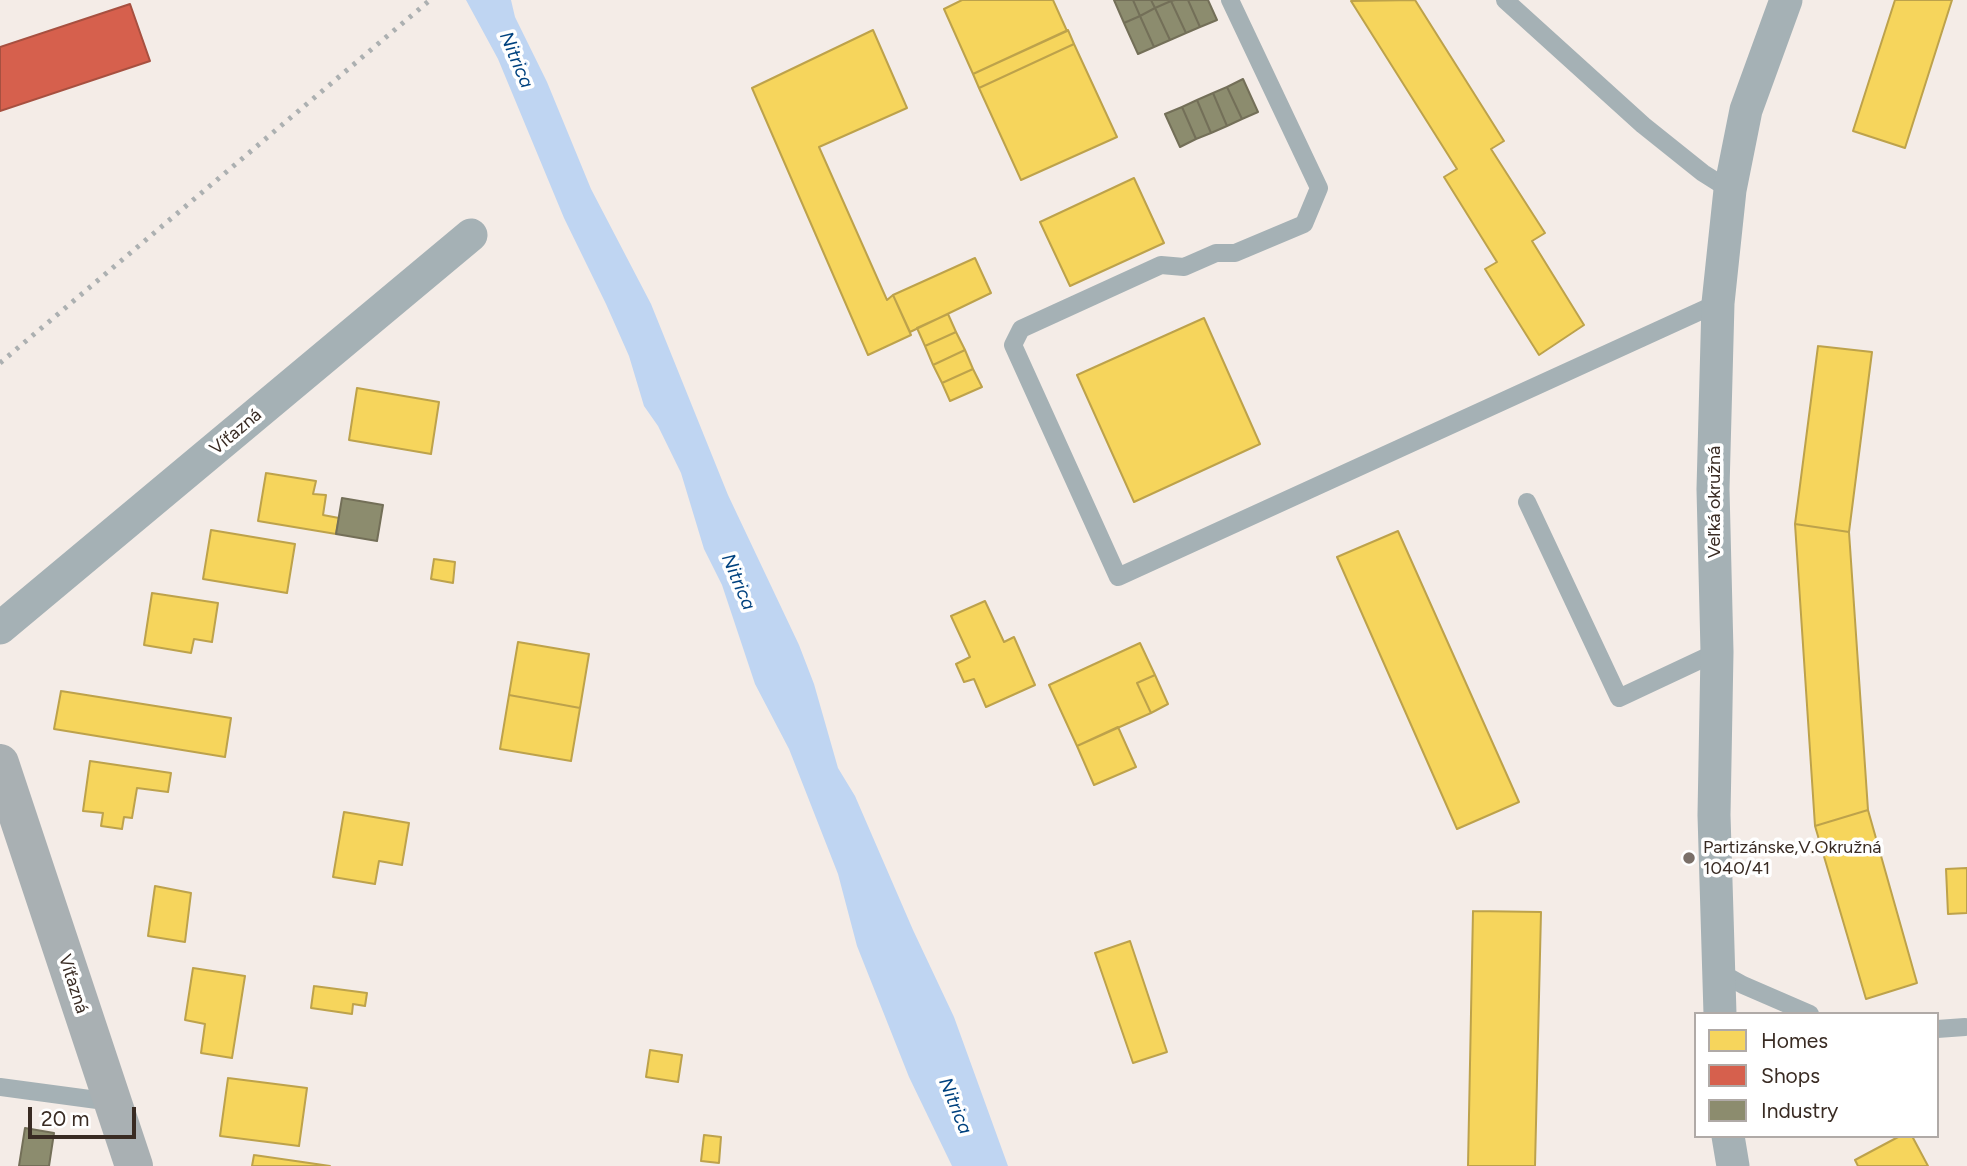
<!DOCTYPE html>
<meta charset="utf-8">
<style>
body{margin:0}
#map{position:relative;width:1967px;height:1166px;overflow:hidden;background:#f4ece7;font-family:Figtree,sans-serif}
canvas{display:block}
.legend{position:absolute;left:1694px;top:1012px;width:245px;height:126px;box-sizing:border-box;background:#fff;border:2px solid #b0aaa7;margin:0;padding:9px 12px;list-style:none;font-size:21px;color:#392b23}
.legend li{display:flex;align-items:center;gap:14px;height:35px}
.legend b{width:35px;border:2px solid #b0aaa7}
.scale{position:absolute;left:28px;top:1107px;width:108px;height:32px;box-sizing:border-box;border:4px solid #392b23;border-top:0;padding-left:9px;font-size:21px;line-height:24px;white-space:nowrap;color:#392b23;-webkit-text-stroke:5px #fff;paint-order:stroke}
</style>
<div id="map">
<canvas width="1967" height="1166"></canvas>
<ul class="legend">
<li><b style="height:19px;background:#f6d55c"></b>Homes</li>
<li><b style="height:19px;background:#d6604d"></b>Shops</li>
<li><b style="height:19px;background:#8c8c6e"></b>Industry</li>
</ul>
<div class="scale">20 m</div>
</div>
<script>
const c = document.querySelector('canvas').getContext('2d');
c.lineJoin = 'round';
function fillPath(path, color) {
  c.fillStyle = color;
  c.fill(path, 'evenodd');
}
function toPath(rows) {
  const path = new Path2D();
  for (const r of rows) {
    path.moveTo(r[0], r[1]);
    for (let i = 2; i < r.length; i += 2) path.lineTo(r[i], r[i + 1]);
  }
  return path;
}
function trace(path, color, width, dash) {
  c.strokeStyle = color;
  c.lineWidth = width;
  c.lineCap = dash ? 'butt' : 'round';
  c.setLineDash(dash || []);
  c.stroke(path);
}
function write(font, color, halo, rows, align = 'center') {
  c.font = font + ' Figtree,sans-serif';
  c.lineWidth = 7;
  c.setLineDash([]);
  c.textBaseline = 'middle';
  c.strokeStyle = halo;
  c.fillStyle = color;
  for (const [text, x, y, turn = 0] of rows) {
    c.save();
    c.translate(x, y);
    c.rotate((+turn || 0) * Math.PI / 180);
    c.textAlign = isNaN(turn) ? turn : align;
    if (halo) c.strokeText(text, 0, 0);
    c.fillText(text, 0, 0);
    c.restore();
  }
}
const water = toPath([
 [466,0,511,0,515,17,547,82,591,189,651,304,728,495,799,645,814,684,838,768,855,796,913,930,954,1017,1008,1166,952,1166,909,1077,857,946,838,874,789,749,755,684,722,585,704,549,681,473,658,426,644,406,629,356,606,304,564,218,498,59]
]);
const homes = toPath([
 [962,0,1053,0,1067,31,973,74,944,9,962,0],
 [1415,0,1504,141,1491,149,1545,233,1532,241,1584,325,1539,355,1485,269,1497,262,1444,177,1457,169,1351,1,1415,0],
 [1895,0,1952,0,1905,148,1853,131,1895,0],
 [873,30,907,108,819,147,887,300,893,295,911,335,868,355,752,88,873,30],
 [1068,30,1074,44,979,88,973,74,1068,30],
 [1074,44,1117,137,1021,180,979,88,1074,44],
 [1134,178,1164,243,1070,286,1040,222,1134,178],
 [975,258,991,293,910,332,893,295,975,258],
 [948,314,956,332,925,346,917,328,948,314],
 [1204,318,1260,444,1134,502,1077,375,1204,318],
 [956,332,965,350,933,365,925,346,956,332],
 [1818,346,1872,352,1849,532,1795,524,1818,346],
 [965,350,973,369,942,383,933,365,965,350],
 [973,369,982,387,950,401,942,383,973,369],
 [357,388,439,402,431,454,349,440,357,388],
 [266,473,316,481,313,494,326,495,323,515,339,518,336,534,258,521,266,473],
 [1795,524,1849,532,1868,810,1815,826,1795,524],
 [211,530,295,544,287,593,203,579,211,530],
 [1398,531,1519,802,1457,829,1337,557,1398,531],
 [434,559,455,562,453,583,431,579,434,559],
 [152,593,218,603,212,642,194,639,191,653,144,645,152,593],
 [985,601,1004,642,1014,637,1035,685,986,707,974,679,964,682,956,664,970,657,951,616,985,601],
 [518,642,589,654,580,708,509,695,518,642],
 [1140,643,1155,675,1137,683,1151,713,1077,746,1049,685,1140,643],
 [1155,675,1168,704,1151,713,1137,683,1155,675],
 [61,691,231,718,225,757,54,729,61,691],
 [509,695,580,708,571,761,500,749,509,695],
 [1118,727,1136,767,1094,785,1077,746,1118,727],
 [90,761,171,773,168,792,137,788,132,818,124,817,122,829,101,826,103,813,83,811,90,761],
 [1868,810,1917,983,1866,999,1815,826,1868,810],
 [344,812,409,823,402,865,379,861,375,884,333,877,344,812],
 [1967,868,1967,913,1948,914,1946,869,1967,868],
 [155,886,191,893,185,942,148,936,155,886],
 [1473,911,1541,912,1535,1166,1468,1166,1473,911],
 [1130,941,1167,1052,1133,1063,1095,953,1130,941],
 [193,968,245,976,232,1058,201,1053,205,1024,185,1020,193,968],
 [314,986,367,993,365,1006,353,1004,352,1014,311,1008,314,986],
 [650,1050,682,1055,678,1082,646,1077,650,1050],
 [228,1078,307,1088,299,1146,220,1136,228,1078],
 [704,1135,721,1137,719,1163,701,1161,704,1135],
 [1900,1136,1912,1136,1928,1166,1858,1166,1855,1160,1900,1136],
 [254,1155,330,1166,252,1166,254,1155]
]);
const shops = toPath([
 [130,4,150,61,0,111,0,47,130,4]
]);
const industry = toPath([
 [1114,0,1133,0,1140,16,1124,23,1114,0],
 [1133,0,1151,0,1155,8,1140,16,1133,0],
 [1151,0,1171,0,1171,1,1155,8,1151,0],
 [1175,0,1188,0,1200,27,1186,33,1171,1,1175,0],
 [1188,0,1208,0,1217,20,1200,27,1188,0],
 [1171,1,1186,33,1170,40,1155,8,1171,1],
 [1155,8,1170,40,1154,47,1140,16,1155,8],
 [1140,16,1154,47,1138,54,1124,23,1140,16],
 [1243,79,1258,112,1242,119,1227,87,1243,79],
 [1227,87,1242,119,1227,126,1213,93,1227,87],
 [1213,93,1227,126,1211,133,1197,100,1213,93],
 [1197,100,1211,133,1196,139,1182,107,1197,100],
 [1182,107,1196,139,1180,147,1165,114,1182,107],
 [342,498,383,505,377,541,336,534,342,498],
 [25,1128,54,1133,49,1166,19,1166,25,1128]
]);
const service = toPath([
 [1230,0,1319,188,1304,224,1235,253,1216,253,1184,267,1161,265,1021,329,1013,345,1118,577,1718,303],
 [1505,0,1643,125,1703,173,1730,190],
 [1527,502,1619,698,1717,652],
 [1718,971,1743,985,1810,1014],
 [1937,1029,1965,1027],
 [0,1087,112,1102]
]);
const minor = toPath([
 [0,628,471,235],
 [1720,1014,1714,815,1717,652,1713,489,1718,303,1730,190,1746,110,1786,0],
 [1728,1136,1733,1166]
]);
const secondary = toPath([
 [0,763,134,1166]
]);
const rail = toPath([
 [0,363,430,0]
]);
const markers = [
 [1689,858,7,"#7a6f68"]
];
const streetNames = [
 ["Víťazná",236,432,-40],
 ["Veľká okružná",1715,502,-90],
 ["Víťazná",73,984,72]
];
const poiNames = [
 ["Partizánske,V.Okružná",1703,848],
 ["1040/41",1703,869]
];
const waterNames = [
 ["Nitrica",516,60,67],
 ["Nitrica",738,582,67],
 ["Nitrica",955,1106,68]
];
fillPath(water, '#bfd5f2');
fillPath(homes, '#f6d55c');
trace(homes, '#bda24b', 2);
fillPath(shops, '#d6604d');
trace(shops, '#a75040', 2);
fillPath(industry, '#8c8c6e');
trace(industry, '#736f58', 2);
trace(service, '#a5b1b5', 18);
trace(minor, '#a5b1b5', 33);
trace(secondary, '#a9b0b3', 38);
trace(rail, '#acb0b1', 5, [3.5, 7]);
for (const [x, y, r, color] of markers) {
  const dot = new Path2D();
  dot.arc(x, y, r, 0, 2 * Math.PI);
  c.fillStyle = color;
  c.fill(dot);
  trace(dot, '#fff', 2.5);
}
write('18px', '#392b23', '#fff', streetNames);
write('18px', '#392b23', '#fff', poiNames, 'left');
write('italic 19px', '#00427f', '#fff', waterNames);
</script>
